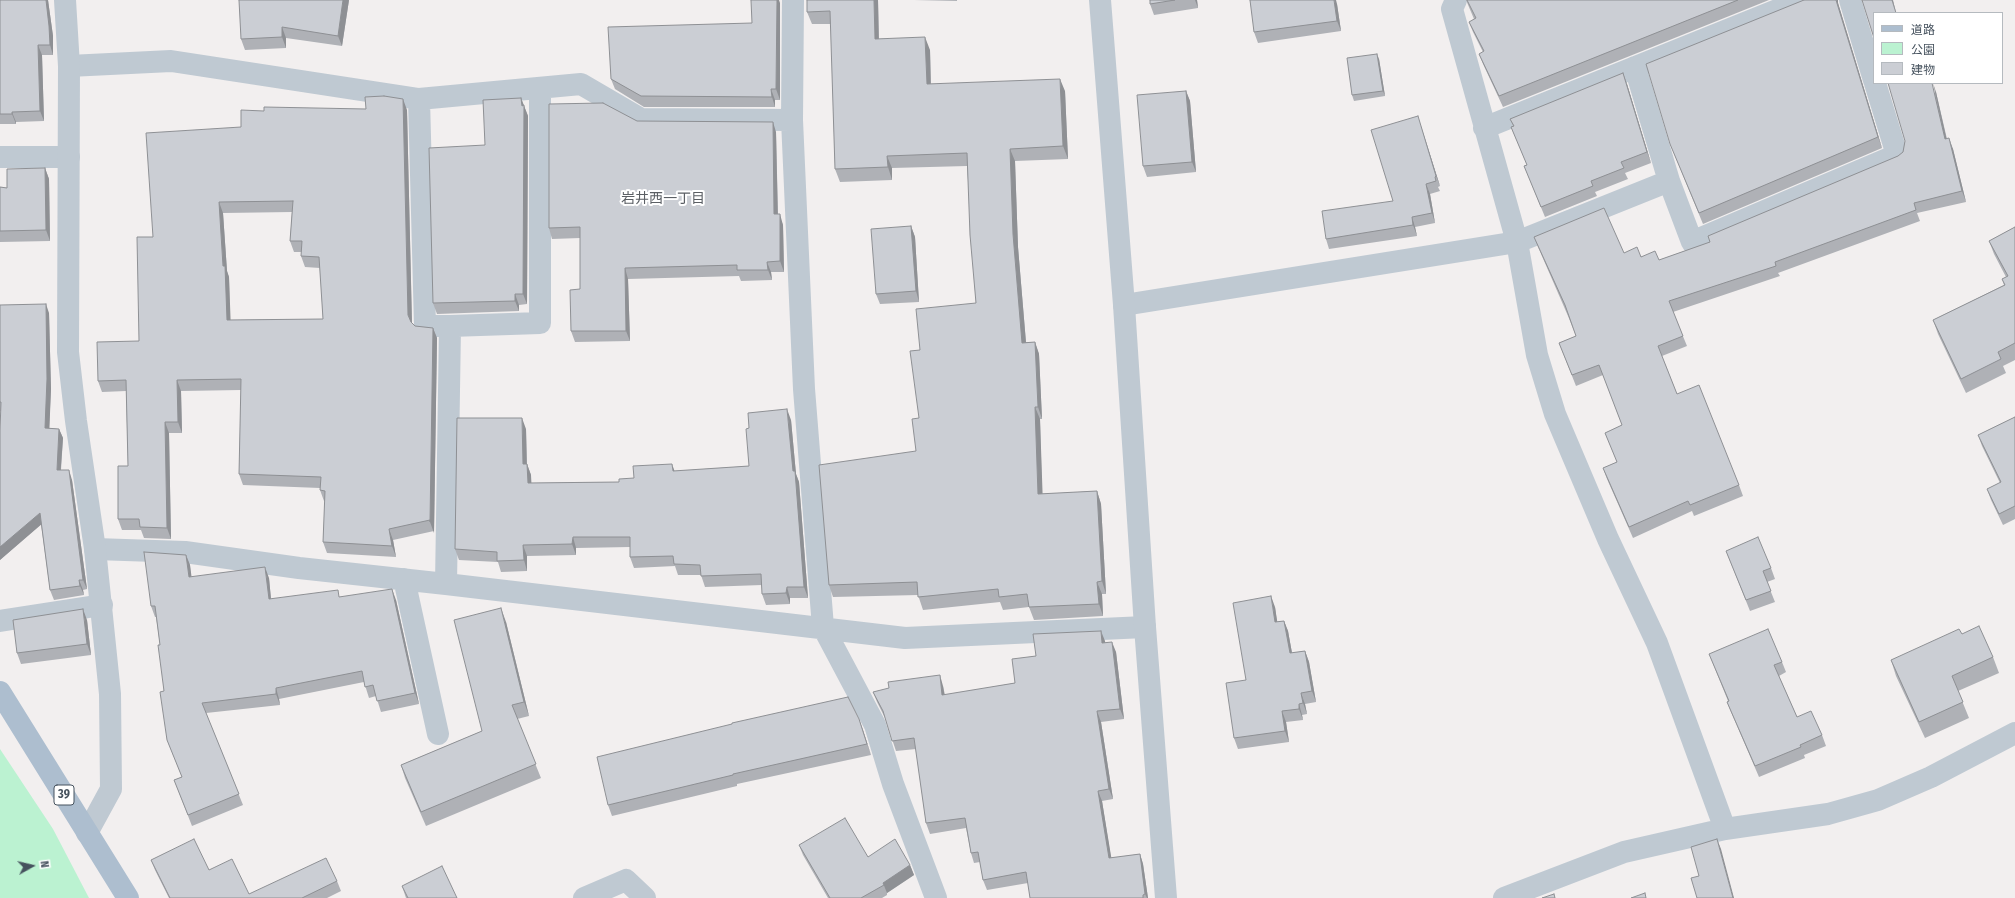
<!DOCTYPE html>
<meta charset="utf-8">
<style>
body{margin:0}
#map{position:relative;width:2015px;height:898px;overflow:hidden;background:#f2efef;font-family:"Fira Sans Condensed","Noto Sans JP",sans-serif}
canvas{display:block}
.legend{position:absolute;left:1873px;top:12px;width:130px;height:72px;box-sizing:border-box;background:#fff;border:1px solid #b5babf;margin:0;padding:5px 7px;list-style:none;font-size:12px;color:#46525e}
.legend li{display:flex;align-items:center;gap:8px;height:20px}
.legend b{width:20px;border:1px solid #b5babf}
.north{position:absolute;left:12px;top:846px;width:40px;height:40px;-webkit-text-stroke:3px #fff;paint-order:stroke;rotate:82deg;font-size:11px;font-weight:700;line-height:16px;text-align:center;color:#46525e}
.north::after{content:'';display:block;margin:auto;width:14px;height:18px;background:#46525e;clip-path:polygon(50% 0,100% 100%,50% 72%,0 100%)}
</style>
<div id="map">
<canvas width="2015" height="898"></canvas>
<ul class="legend">
<li><b style="height:5px;background:#adbecf"></b>道路</li>
<li><b style="height:11px;background:#bbf2d1"></b>公園</li>
<li><b style="height:11px;background:#cbced4"></b>建物</li>
</ul>
<div class="north">N</div>
</div>
<script>
const c = document.querySelector('canvas').getContext('2d');
c.lineJoin = 'round';
function fillPath(path, color) {
  c.fillStyle = color;
  c.fill(path, 'evenodd');
}
function toPath(rows) {
  const path = new Path2D();
  for (const r of rows) {
    path.moveTo(r[0], r[1]);
    for (let i = 2; i < r.length; i += 2) path.lineTo(r[i], r[i + 1]);
  }
  return path;
}
function trace(path, color, width, dash) {
  c.strokeStyle = color;
  c.lineWidth = width;
  c.lineCap = dash ? 'butt' : 'round';
  c.setLineDash(dash || []);
  c.stroke(path);
}
function write(font, color, halo, rows, align = 'center') {
  c.font = font + ' "Fira Sans Condensed","Noto Sans JP",sans-serif';
  c.lineWidth = 4;
  c.setLineDash([]);
  c.textBaseline = 'middle';
  c.strokeStyle = halo;
  c.fillStyle = color;
  for (const [text, x, y, turn = 0] of rows) {
    c.save();
    c.translate(x, y);
    c.rotate((+turn || 0) * Math.PI / 180);
    c.textAlign = isNaN(turn) ? turn : align;
    if (halo) c.strokeText(text, 0, 0);
    c.fillText(text, 0, 0);
    c.restore();
  }
}
const green = toPath([
 [0,749,53,829,89,898,0,898]
]);
const minor = toPath([
 [793,0,792,120,804,389,823,627,875,725,893,784,936,898],
 [1456,0,1452,9,1517,242,1537,355,1555,414,1608,539,1657,643,1725,829],
 [1850,0,1874,80],
 [69,66,171,61,419,99,581,84,641,119,792,120],
 [1635,67,1669,181,1692,242,1897,155,1875,83],
 [419,99,425,326,450,326,446,584],
 [1484,128,1802,0],
 [0,157,69,157],
 [1124,305,1517,242,1669,181],
 [450,326,540,323,540,88],
 [95,549,185,552,299,568,446,584,905,638,1145,627],
 [404,579,438,734],
 [0,621,102,605],
 [584,898,626,880,645,898],
 [1504,898,1624,852,1725,829,1828,814,1878,800,1931,777,2015,733]
]);
const tertiary = toPath([
 [65,0,69,66,68,352,76,421,95,549,110,694,111,789,87,833],
 [1100,0,1124,305,1145,627,1166,898]
]);
const primary = toPath([
 [0,692,128,898]
]);
const wall = toPath([
 [0,0,48,0,53,36,53,55,42,55,44,121,16,122,16,124,0,124],
 [349,0,342,46,286,38,286,48,245,50,241,39],
 [878,0,879,39,930,50,931,84,1065,91,1068,159,1015,161,1018,247,1026,342,1035,342,1039,354,1042,419,1040,419,1042,494,1097,491,1101,504,1106,594,1102,594,1103,616,1034,620,1029,607,1003,610,1000,602,923,610,918,595,833,597,829,585,916,451,919,418,920,350,976,303,967,166,892,168,892,180,840,182,835,169,831,24,812,24,807,12],
 [914,0,957,0,957,1],
 [1150,0,1197,0,1198,8,1154,15,1150,4],
 [1466,0,1769,0,1503,107,1483,64,1479,54,1483,52,1473,32,1469,22,1474,19],
 [1803,1,1838,3,1882,148,1703,224,1670,144],
 [780,3,780,100,775,100,775,107,644,107,615,89,611,79,752,23],
 [1337,4,1341,31,1258,43,1254,32],
 [1379,59,1385,96,1354,101,1352,95],
 [1627,84,1651,163,1625,173,1628,179,1595,192,1597,196,1545,217,1524,166,1527,165,1511,127,1513,126,1510,119],
 [1186,91,1190,101,1196,172,1147,177,1143,166],
 [1936,92,1947,139,1953,149,1966,202,1917,213,1920,221,1778,273,1780,276,1673,312,1687,346,1662,356,1677,394,1739,485,1743,496,1694,516,1692,511,1633,538,1607,479,1603,468,1617,462,1605,433,1622,425,1603,375,1576,386,1559,343,1576,336,1568,316,1538,247,1534,237,1624,253,1659,260,1710,242,1898,156,1903,152,1905,141],
 [521,98,528,116,527,304,519,305,519,311,437,314,433,303,485,145],
 [407,110,412,323,415,326,433,328,437,338,434,533,434,531,393,540,396,557,327,553,323,542,325,501,324,501,320,490,320,488,243,485,239,474,241,390,181,391,182,433,169,433,171,539,144,538,141,530,122,530,118,519,128,466,126,391,102,392,98,381,139,341,153,237,241,127,264,111],
 [292,212,290,241,294,252,302,252,301,256,305,267,320,268,323,319,230,320,229,277,227,271,223,213],
 [637,121,776,132,778,214,783,225,784,272,771,272,772,280,741,281,739,276,628,279,630,341,575,342,571,331,580,289,580,238,552,239,549,228],
 [1421,126,1440,186,1438,187,1440,191,1430,194,1435,223,1415,227,1417,236,1329,249,1326,239,1393,201],
 [45,168,49,179,50,241,0,242,0,187,7,188],
 [911,226,915,237,919,302,880,304,876,294],
 [2015,227,2015,360,2003,366,2006,373,1966,393,1938,334,1933,320,2004,285,2002,279,2006,277,1994,254,1989,241],
 [0,305,49,313,51,389,49,428,59,429,63,438,61,470,72,480,87,589,83,590,84,595,54,600,50,590,41,524,0,560,1,411,0,411],
 [2015,417,2015,519,2003,525,1991,500,1987,489,2000,483,1982,446,1978,435],
 [791,420,796,474,799,482,808,598,790,598,790,604,766,605,762,594,762,585,705,587,701,575,678,575,675,566,634,568,630,557,630,547,576,548,576,555,527,556,527,571,501,572,498,562,459,560,455,549,526,429,527,464,531,475,531,483,619,482,675,471,749,466],
 [1726,551,1771,568,1775,579,1767,582,1775,602,1750,611],
 [186,555,190,565,191,577,269,578,271,599,340,597,396,600,419,704,381,712,376,696,369,698,364,682,279,699,280,705,206,713,243,805,192,826,174,780,182,777,167,740,164,691,160,645,156,617,155,617,151,606],
 [1275,607,1277,622,1284,621,1288,631,1292,653,1305,651,1309,662,1316,702,1305,704,1307,714,1302,715,1303,720,1286,722,1289,742,1238,749,1234,738,1246,680],
 [87,620,91,655,21,664,17,653],
 [506,622,529,716,517,719,541,778,426,826,405,778,401,765,482,731],
 [1962,634,1993,657,1999,673,1958,691,1969,718,1925,738,1896,676,1891,660],
 [1105,641,1105,643,1116,652,1124,719,1101,722,1113,799,1102,801,1111,858,1140,854,1143,864,1148,898,1030,898,1028,883,987,890,983,880,980,862,974,863,971,853,966,828,930,834,926,823,916,749,896,751,885,718,877,702,873,692,943,686,945,695,1015,683,1036,656],
 [1709,654,1782,662,1786,672,1779,676,1797,717,1822,735,1826,746,1804,755,1805,758,1759,777,1731,712,1727,702,1728,701],
 [859,719,871,755,737,784,737,786,612,816,608,805],
 [799,845,868,857,910,865,914,875,887,893,887,895,882,898,828,898,803,855],
 [151,860,209,870,249,894,337,881,341,891,327,898,169,898,155,870],
 [402,886,457,898,406,898]
]);
const shadedWall = toPath([
 [46,0,48,0,53,36,53,55,50,45],
 [343,0,349,0,342,46,338,36],
 [777,0,779,0,780,3,780,100,776,89],
 [874,0,878,0,879,51,875,39],
 [1195,0,1197,0,1198,8],
 [1334,0,1336,0,1337,4,1341,31,1337,21],
 [1836,0,1838,0,1838,3,1882,148,1878,137],
 [1892,0,1893,0,1896,13],
 [282,27,286,38,286,48,282,37],
 [925,37,930,50,931,97,927,84],
 [38,45,42,55,44,121,40,111],
 [1377,54,1379,59,1385,96,1383,91],
 [1623,73,1627,84,1651,163,1647,152],
 [1060,79,1065,91,1068,159,1063,146],
 [1933,83,1936,92,1949,150,1945,139],
 [771,89,775,100,775,107,772,97],
 [1186,91,1190,101,1196,172,1192,162],
 [521,98,528,116,527,304,523,294],
 [403,99,407,110,412,326,408,315],
 [12,112,16,122,16,124,12,114],
 [1418,116,1421,126,1440,186,1436,176],
 [773,122,776,132,778,225,774,214],
 [1949,138,1953,149,1966,202,1962,191],
 [1010,149,1015,161,1018,247,1027,355,1022,343,1013,234],
 [887,156,892,168,892,180,888,167],
 [45,168,49,179,50,241,46,230],
 [1426,184,1430,194,1435,223,1432,213],
 [219,202,223,213,227,271,229,277,231,331,227,320],
 [780,214,783,225,784,272,780,261],
 [1412,217,1415,227,1417,236,1413,225],
 [911,226,915,237,919,302,916,291],
 [767,262,771,272,772,280,768,270],
 [625,268,628,279,630,341,626,331],
 [515,294,519,305,519,311,515,301],
 [46,304,49,313,51,389,49,438,45,428],
 [433,328,437,338,434,533,430,522],
 [1035,342,1039,354,1042,419,1038,407],
 [177,380,181,391,182,433,178,422],
 [1035,407,1040,419,1043,506,1038,494],
 [787,409,791,420,796,474,799,482,808,598,804,587],
 [522,418,526,429,527,475,523,464],
 [165,422,169,433,171,539,167,528],
 [59,429,63,438,60,479,57,470],
 [527,464,531,475,532,494,528,483],
 [672,464,676,475,673,471],
 [69,470,72,480,87,589,83,580],
 [1097,491,1101,504,1106,594,1102,581],
 [40,513,43,523,0,560,0,547],
 [389,529,393,540,396,557,392,546],
 [573,537,576,548,576,555,572,544],
 [523,545,527,556,527,571,524,560],
 [186,555,190,565,193,588,189,577],
 [265,567,269,578,272,610,269,599],
 [79,580,83,590,84,595,80,586],
 [1097,582,1102,594,1103,616,1099,604],
 [787,587,790,598,790,604,786,593],
 [392,589,396,600,419,704,415,693],
 [1271,596,1275,607,1279,633,1275,622],
 [501,608,506,622,529,716,524,702],
 [83,609,87,620,91,655,87,644],
 [1284,621,1288,631,1294,664,1290,653],
 [1101,631,1105,641,1106,654,1102,643],
 [1112,642,1116,652,1124,719,1120,709],
 [1305,651,1309,662,1316,702,1312,691],
 [940,675,943,686,946,705,942,695],
 [276,688,279,699,280,705,276,694],
 [1301,693,1305,704,1307,714,1303,703],
 [1299,704,1302,715,1303,720,1299,709],
 [1097,711,1101,722,1113,799,1109,789],
 [1282,711,1286,722,1289,742,1285,731],
 [859,719,863,730,871,755,867,744],
 [1098,791,1102,801,1113,868,1109,858],
 [1717,839,1721,849,1734,898,1733,898],
 [1140,854,1143,864,1148,898,1147,898,1145,894],
 [910,865,914,875,887,893,883,883]
]);
const building = toPath([
 [0,0,46,0,49,26,50,45,38,45,40,111,12,112,12,114,0,114,0,0],
 [239,0,343,0,338,36,282,27,282,37,241,39,239,0],
 [751,0,777,0,776,89,771,89,772,97,641,96,611,79,608,27,752,23,751,0],
 [807,0,874,0,875,39,925,37,927,84,1060,79,1063,146,1010,149,1013,234,1022,343,1035,342,1038,407,1035,407,1038,494,1097,491,1102,581,1097,582,1099,604,1029,607,1027,594,999,597,998,589,918,597,917,582,829,585,819,465,916,451,912,419,919,418,910,351,920,350,916,309,976,303,970,235,967,153,887,156,888,167,835,169,830,11,807,12,807,0],
 [1150,0,1175,0,1150,4,1150,0],
 [1250,0,1334,0,1337,21,1254,32,1250,0],
 [1467,0,1738,0,1499,96,1479,54,1484,51,1469,22,1476,18,1467,0],
 [1804,0,1836,0,1878,137,1699,213,1670,144,1646,64,1804,0],
 [1862,0,1892,0,1896,13,1874,13,1874,38,1862,0],
 [1377,54,1383,91,1352,95,1347,58,1377,54],
 [1623,73,1647,152,1621,162,1624,168,1591,181,1593,186,1541,207,1524,166,1527,165,1511,127,1514,126,1510,119,1623,73],
 [1888,83,1932,83,1945,139,1949,138,1962,191,1914,203,1916,210,1775,262,1776,266,1669,301,1683,336,1658,346,1677,394,1699,385,1739,485,1690,505,1688,501,1629,527,1603,468,1617,462,1605,433,1622,425,1599,365,1572,375,1559,343,1576,336,1565,305,1534,237,1604,208,1624,253,1637,247,1641,257,1655,251,1659,260,1710,242,1708,236,1898,156,1903,152,1905,141,1888,83],
 [1186,91,1192,162,1143,166,1137,95,1186,91],
 [384,96,403,99,408,315,411,322,415,326,433,328,430,522,430,520,389,529,392,546,323,542,325,491,320,490,321,477,239,474,241,379,177,380,178,422,165,422,167,528,140,527,139,519,118,519,118,466,128,466,126,380,98,381,97,342,139,341,137,237,153,237,146,133,241,127,241,110,264,111,264,107,366,109,365,97,384,96],
 [293,201,290,241,302,241,301,256,319,257,323,319,227,320,225,266,223,266,219,202,293,201],
 [521,98,522,106,524,105,523,294,515,294,515,301,433,303,429,148,485,145,483,100,521,98],
 [603,103,637,121,773,122,774,214,780,214,780,261,767,262,768,270,737,270,737,265,625,268,626,331,571,331,570,290,580,289,580,227,549,228,549,104,603,103],
 [1418,116,1436,176,1435,177,1436,181,1426,184,1432,213,1412,217,1413,225,1326,239,1322,211,1393,201,1371,130,1418,116],
 [45,168,46,230,0,231,0,187,7,188,7,169,45,168],
 [911,226,916,291,876,294,871,229,911,226],
 [2015,227,2015,343,1998,352,2001,359,1961,379,1933,320,2005,285,2002,279,2008,276,1989,241,2015,227],
 [46,304,47,379,45,428,59,429,57,470,69,470,83,580,79,580,80,586,50,590,40,513,0,547,0,430,1,402,0,402,0,305,46,304],
 [787,409,793,471,795,471,804,587,787,587,786,593,762,594,761,574,701,576,700,565,674,564,673,556,630,557,630,537,573,537,572,544,523,545,524,560,497,561,497,552,455,549,457,418,522,418,523,464,527,464,528,483,619,482,619,479,634,478,633,466,672,464,673,471,749,466,746,429,749,428,748,413,787,409],
 [2015,417,2015,506,1999,514,1987,489,2001,482,1978,435,2015,417],
 [1758,537,1771,568,1763,571,1771,591,1746,600,1726,551,1758,537],
 [144,552,186,555,189,577,265,567,269,599,338,590,339,597,392,589,415,693,377,701,373,685,365,687,362,671,276,688,276,694,202,703,239,794,188,815,174,780,182,777,167,740,160,692,164,691,158,645,160,645,155,606,151,606,144,552],
 [1271,596,1275,622,1284,621,1290,653,1305,651,1312,691,1301,693,1303,703,1299,704,1299,709,1282,711,1285,731,1234,738,1226,683,1246,680,1233,603,1271,596],
 [501,608,524,702,512,705,536,764,421,812,401,765,482,731,454,620,501,608],
 [83,609,87,644,17,653,13,620,83,609],
 [1979,626,1993,657,1952,676,1963,702,1919,722,1891,660,1959,629,1962,634,1979,626],
 [1768,629,1782,662,1774,665,1797,717,1811,711,1822,735,1800,745,1801,747,1755,766,1727,702,1729,701,1709,654,1768,629],
 [1101,631,1102,643,1112,642,1120,709,1097,711,1109,789,1098,791,1109,858,1140,854,1145,894,1143,895,1143,898,1030,898,1026,872,983,880,978,852,971,853,965,818,926,823,914,738,892,741,883,711,873,692,889,688,888,682,940,675,942,695,1015,683,1012,659,1036,656,1033,634,1101,631],
 [848,697,859,719,867,744,733,774,733,775,608,805,597,757,732,724,732,723,848,697],
 [845,818,868,857,895,839,910,865,883,883,884,885,861,898,830,898,799,845,845,818],
 [194,839,209,870,232,859,249,894,326,858,337,881,302,898,170,898,151,860,194,839],
 [1717,839,1733,898,1697,898,1691,878,1699,876,1691,847,1717,839],
 [442,866,457,898,408,898,402,886,442,866],
 [1645,893,1646,898,1631,898,1645,893],
 [1554,894,1555,898,1542,898,1554,894]
]);
const shields = [
 [64,795,20]
];
const shieldNames = [
 ["39",64,795]
];
const neighbourhoodNames = [
 ["岩井西一丁目",663,199]
];
fillPath(green, '#bbf2d1');
trace(minor, '#bfc9d2', 22);
trace(tertiary, '#bfc9d2', 22);
trace(primary, '#adbecf', 22);
fillPath(wall, '#afb1b6');
fillPath(shadedWall, '#8e9094');
fillPath(building, '#cbced4');
trace(building, '#8e9094', 1);
for (const [x, y, w] of shields) {
  const box = new Path2D();
  box.roundRect(x - w / 2, y - 10, w, 20, 3);
  c.fillStyle = '#fff';
  c.fill(box);
  trace(box, '#46525e', 1);
}
write('bold 12px', '#46525e', null, shieldNames);
write('14px', '#5b5f64', '#fff', neighbourhoodNames);
</script>
